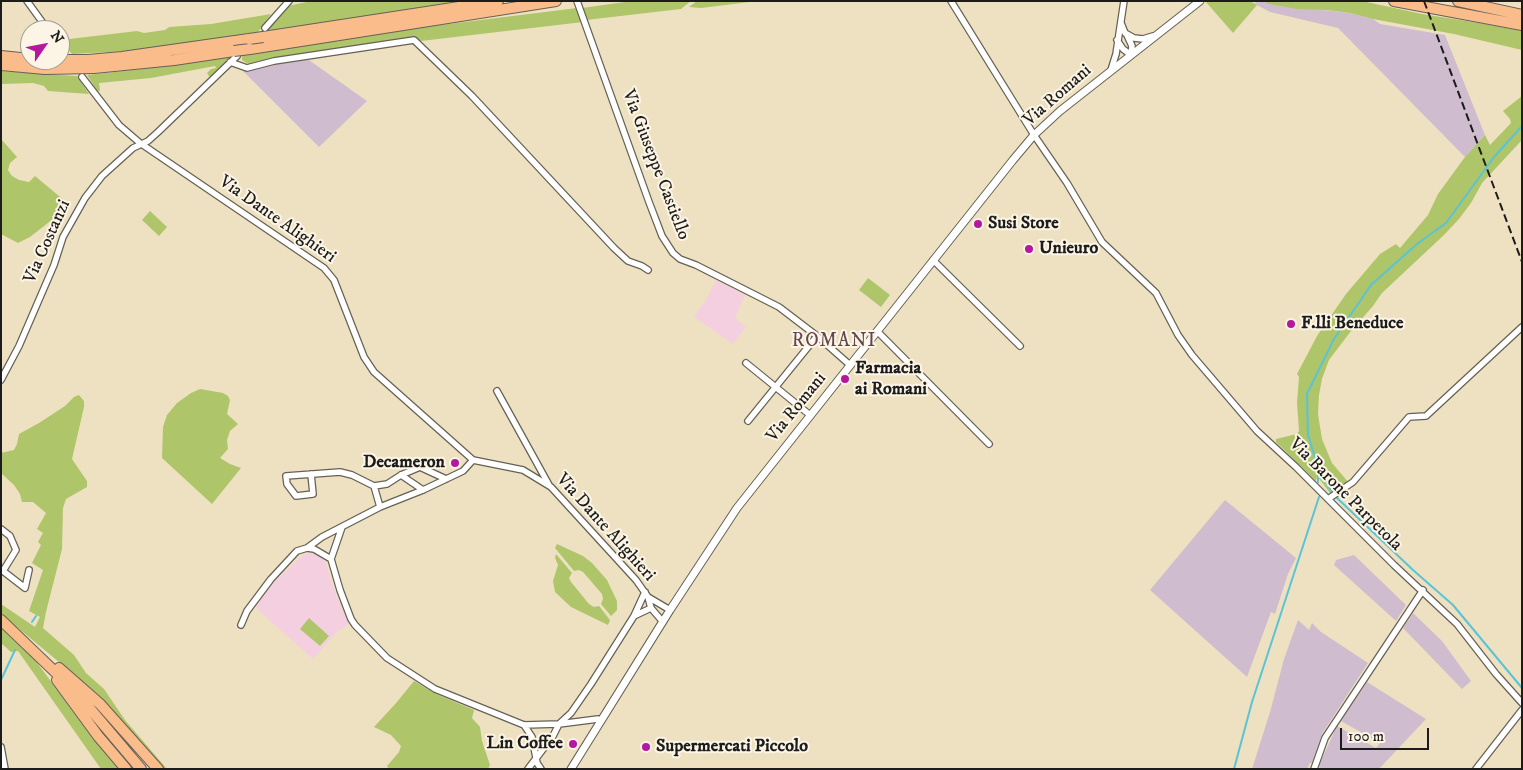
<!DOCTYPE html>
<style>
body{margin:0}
#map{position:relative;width:1523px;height:770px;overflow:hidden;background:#eee1c1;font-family:"IM FELL DW Pica",serif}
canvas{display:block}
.frame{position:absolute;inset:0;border:2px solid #1c1c1c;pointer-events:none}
.north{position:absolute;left:20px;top:20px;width:50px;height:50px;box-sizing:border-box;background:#fcf5e5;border:1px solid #a29e95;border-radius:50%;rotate:57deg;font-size:14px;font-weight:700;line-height:20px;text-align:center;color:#1c1c1c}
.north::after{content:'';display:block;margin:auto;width:18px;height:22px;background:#b5179e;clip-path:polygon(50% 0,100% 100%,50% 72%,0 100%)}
.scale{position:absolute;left:1340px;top:728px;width:89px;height:22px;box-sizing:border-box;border:2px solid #1c1c1c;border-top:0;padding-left:6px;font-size:15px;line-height:18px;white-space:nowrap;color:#1c1c1c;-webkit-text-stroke:4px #fcf5e5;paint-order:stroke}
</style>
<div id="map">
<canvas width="1523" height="770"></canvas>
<div class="frame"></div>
<div class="north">N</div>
<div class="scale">100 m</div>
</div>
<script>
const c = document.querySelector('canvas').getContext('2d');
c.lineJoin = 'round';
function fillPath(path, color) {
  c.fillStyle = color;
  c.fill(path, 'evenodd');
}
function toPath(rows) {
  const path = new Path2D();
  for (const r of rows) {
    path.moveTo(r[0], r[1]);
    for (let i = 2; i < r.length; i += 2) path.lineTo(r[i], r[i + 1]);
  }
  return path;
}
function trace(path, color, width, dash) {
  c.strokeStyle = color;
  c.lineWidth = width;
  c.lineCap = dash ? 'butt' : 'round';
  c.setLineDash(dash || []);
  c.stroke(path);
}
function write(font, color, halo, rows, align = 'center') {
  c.font = font + ' "IM FELL DW Pica",serif';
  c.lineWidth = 4;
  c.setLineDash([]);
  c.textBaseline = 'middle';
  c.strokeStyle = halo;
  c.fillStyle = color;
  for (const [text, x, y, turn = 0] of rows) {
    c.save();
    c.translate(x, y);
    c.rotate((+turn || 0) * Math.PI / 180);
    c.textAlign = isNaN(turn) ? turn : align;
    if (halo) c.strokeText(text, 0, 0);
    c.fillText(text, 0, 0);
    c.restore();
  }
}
const built = toPath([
 [716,280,745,295,735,318,746,327,733,344,694,317,707,298],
 [311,552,323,558,325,561,336,595,349,624,337,632,313,659,259,611,256,606,275,581,303,555]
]);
const industrial = toPath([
 [1256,1,1263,1,1278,5,1350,13,1373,19,1380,24,1445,35,1485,135,1465,157,1338,28,1270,12,1255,4],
 [306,58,367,101,319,147,242,70],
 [1225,500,1296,558,1288,574,1275,614,1271,612,1247,677,1150,590],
 [1354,555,1406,605,1396,621,1334,565,1336,560],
 [1413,613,1442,641,1471,681,1462,689,1403,628],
 [1298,620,1309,630,1312,623,1321,632,1368,663,1322,734,1312,763,1310,763,1307,769,1252,769,1270,712,1284,659],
 [1367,682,1426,719,1379,769,1320,769,1319,765,1337,726,1376,748,1380,743,1341,721]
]);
const green = toPath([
 [311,1,469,1,266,31,288,6],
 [632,1,691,1,681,9,586,20,582,8],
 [697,1,758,1,701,8,689,7],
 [1207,1,1250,1,1257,5,1233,33,1206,2],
 [1263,1,1362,1,1422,14,1479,23,1522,31,1522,50,1454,34,1373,19,1350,13,1327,10,1297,9,1269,4],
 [577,8,583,22,421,41,416,37,409,37,250,65,242,60,242,55,416,28],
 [271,14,258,32,128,51,72,54,61,40,137,31,144,33,165,30,169,27,211,24],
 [234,56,223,65,211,79,207,73,211,69,216,68,215,66,151,78,99,83,100,90,98,92,87,75,168,66],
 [1,71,77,76,89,94,48,91,44,86,33,83,1,84],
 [1522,96,1522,140,1482,183,1471,203,1459,219,1444,235,1382,293,1373,306,1351,331,1329,360,1322,379,1319,395,1318,414,1322,439,1332,463,1349,483,1330,493,1317,476,1316,481,1276,442,1276,439,1297,434,1299,431,1297,403,1299,377,1297,374,1317,336,1346,294,1380,254,1396,244,1400,248,1428,215,1438,194,1465,157,1485,135,1490,145,1511,123,1510,119,1503,111],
 [1,139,17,157,10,163,8,170,12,176,19,180,29,182,35,176,65,201,59,207,62,212,30,237,18,243,1,234],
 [150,211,167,227,159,236,142,220],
 [868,278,890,295,881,307,859,290],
 [200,389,223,393,228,396,230,400,227,414,238,424,230,431,227,440,228,449,220,458,230,464,241,468,212,504,162,458,163,427,167,415,177,403,191,393],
 [79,395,84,401,84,407,72,459,87,481,87,487,66,499,63,508,62,549,46,612,43,628,74,655,86,673,104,689,125,720,167,769,161,769,82,681,1,614,1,604,35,627,40,617,29,611,43,570,32,563,41,545,38,542,43,533,37,529,46,513,33,502,22,502,20,494,14,485,1,473,1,453,14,450,17,444,19,434,39,423,65,406,74,397],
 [557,544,583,556,592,563,607,580,617,601,617,610,611,616,601,604,603,599,602,594,583,572,579,570,574,571,555,548],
 [556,554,572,573,569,578,571,582,589,604,594,607,599,606,610,620,608,625,571,607,555,592,553,581,558,565,555,558],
 [309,618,329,636,320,646,300,629],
 [1,627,29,652,80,720,122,769,101,769,18,651,11,652,1,643],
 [414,681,436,694,474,710,472,718,480,727,482,741,490,765,488,769,389,769,387,766,399,752,401,746,391,735,374,727,397,702]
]);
const stream = toPath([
 [1318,469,1318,482],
 [1332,493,1318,467,1308,435,1307,394,1334,339,1371,285,1417,244,1446,223,1494,157,1522,126],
 [1336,497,1413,570,1453,605,1522,688],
 [32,622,36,616],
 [1,680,15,650],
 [1234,769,1252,702,1319,497]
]);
const minor = toPath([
 [27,1,48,30],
 [577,1,649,202,662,236,673,253,680,259,696,265,779,307,817,336,850,365],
 [951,1,1034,135,1067,183,1102,242,1156,293,1178,335,1192,355,1257,431,1296,467,1394,565,1457,624,1496,674,1522,703],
 [1121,23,1125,33,1134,38,1143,39,1153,36],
 [265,28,289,1],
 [1117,40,1123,49,1131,55,1132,46,1127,35],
 [60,46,64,51],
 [230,62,247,68,274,61,414,40,472,96,614,248,628,261,642,266,648,270],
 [1111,70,1116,54,1124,1],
 [82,77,119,125,140,143,324,268,334,280,364,357,374,372,473,460,523,470,551,487,636,580,648,597,651,608,663,622],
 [933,260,1020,346],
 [877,331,989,444],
 [746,363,810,415],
 [1,380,19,346,54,265,63,237,85,198,102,176,133,148,148,141,158,132,237,56],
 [497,391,549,485],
 [748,421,817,336],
 [311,474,313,494,296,496,287,484,286,476,340,472,352,475,374,486,387,484,401,475,420,467,446,479],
 [401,475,423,490],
 [374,486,380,507],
 [1328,499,1353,482,1409,417,1426,416,1522,327],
 [342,527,331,559,340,590,351,619,355,625,387,658,435,689,524,725,559,724,598,719,601,721],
 [1,529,10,536,16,550,3,571,25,588,29,570],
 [307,548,322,537,380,507,423,490,463,471,473,460],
 [648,597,670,610],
 [634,616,651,608],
 [241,625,247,611,271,579,297,551,307,548,314,549,331,559],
 [524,725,532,737,537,763,541,769],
 [1,747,5,769],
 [528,769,553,736,559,724,571,713,591,684,634,616,645,592],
 [1314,769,1325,738,1423,590],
 [1476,769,1522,710]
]);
const tertiary = toPath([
 [571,769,670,610,737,508,1013,160,1034,135,1060,111,1200,1]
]);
const trunk = toPath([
 [1394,1,1522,25],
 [1458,1,1522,15],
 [263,37,498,1],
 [250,49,556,1],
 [1,56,30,59],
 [44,60,88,60,122,57,249,39],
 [1,65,45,69,94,68,174,60,234,51],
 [1,620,75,691,141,769],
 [59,668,100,704,158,769],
 [57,680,98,736,126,769]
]);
const rail = toPath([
 [1424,1,1522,262]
]);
const trunkBridge = toPath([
 [249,39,263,37],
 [234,51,250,49]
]);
const markers = [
 [978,224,5,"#b5179e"],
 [1029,249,5,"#b5179e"],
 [1291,324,5,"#b5179e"],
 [845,379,5,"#b5179e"],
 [455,463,5,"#b5179e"],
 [573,744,5,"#b5179e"],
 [646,747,5,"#b5179e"]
];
const streetNames = [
 ["Via Romani",1058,96,-41],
 ["Via Giuseppe Castiello",655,165,69],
 ["Via Dante Alighieri",277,220,35],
 ["Via Costanzi",48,242,-66],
 ["Via Romani",797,408,-51],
 ["Via Barone Parpetola",1345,495,45],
 ["Via Dante Alighieri",605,528,48]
];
const poiNames = [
 ["Susi Store",988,224],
 ["Unieuro",1039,249],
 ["F.lli Beneduce",1301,324],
 ["Farmacia",855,369],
 ["ai Romani",855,390],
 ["Decameron",445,463,"right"],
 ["Lin Coffee",563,744,"right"],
 ["Supermercati Piccolo",656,747]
];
const neighbourhoodNames = [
 ["ROMANI",834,342]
];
fillPath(built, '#f3cfe0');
fillPath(industrial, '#cfbdcf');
fillPath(green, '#afc56a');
trace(stream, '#5ac3d6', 2);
trace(minor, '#666156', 8);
trace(tertiary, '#666156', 9);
trace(trunk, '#666156', 12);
trace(minor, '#fff', 5.5);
trace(tertiary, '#fff', 7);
trace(trunk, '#fabc8b', 10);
trace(rail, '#1c1c1c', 2, [8, 4]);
trace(trunkBridge, '#666156', 12, []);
trace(trunkBridge, '#fabc8b', 10);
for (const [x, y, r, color] of markers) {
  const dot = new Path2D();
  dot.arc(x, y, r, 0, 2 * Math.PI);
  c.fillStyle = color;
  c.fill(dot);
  trace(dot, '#fcf5e5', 2);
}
write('18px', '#1c1c1c', '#fcf5e5', streetNames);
write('bold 18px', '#1c1c1c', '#fcf5e5', poiNames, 'left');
c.letterSpacing = '1px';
write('19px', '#64464f', '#fcf5e5', neighbourhoodNames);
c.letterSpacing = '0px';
</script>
